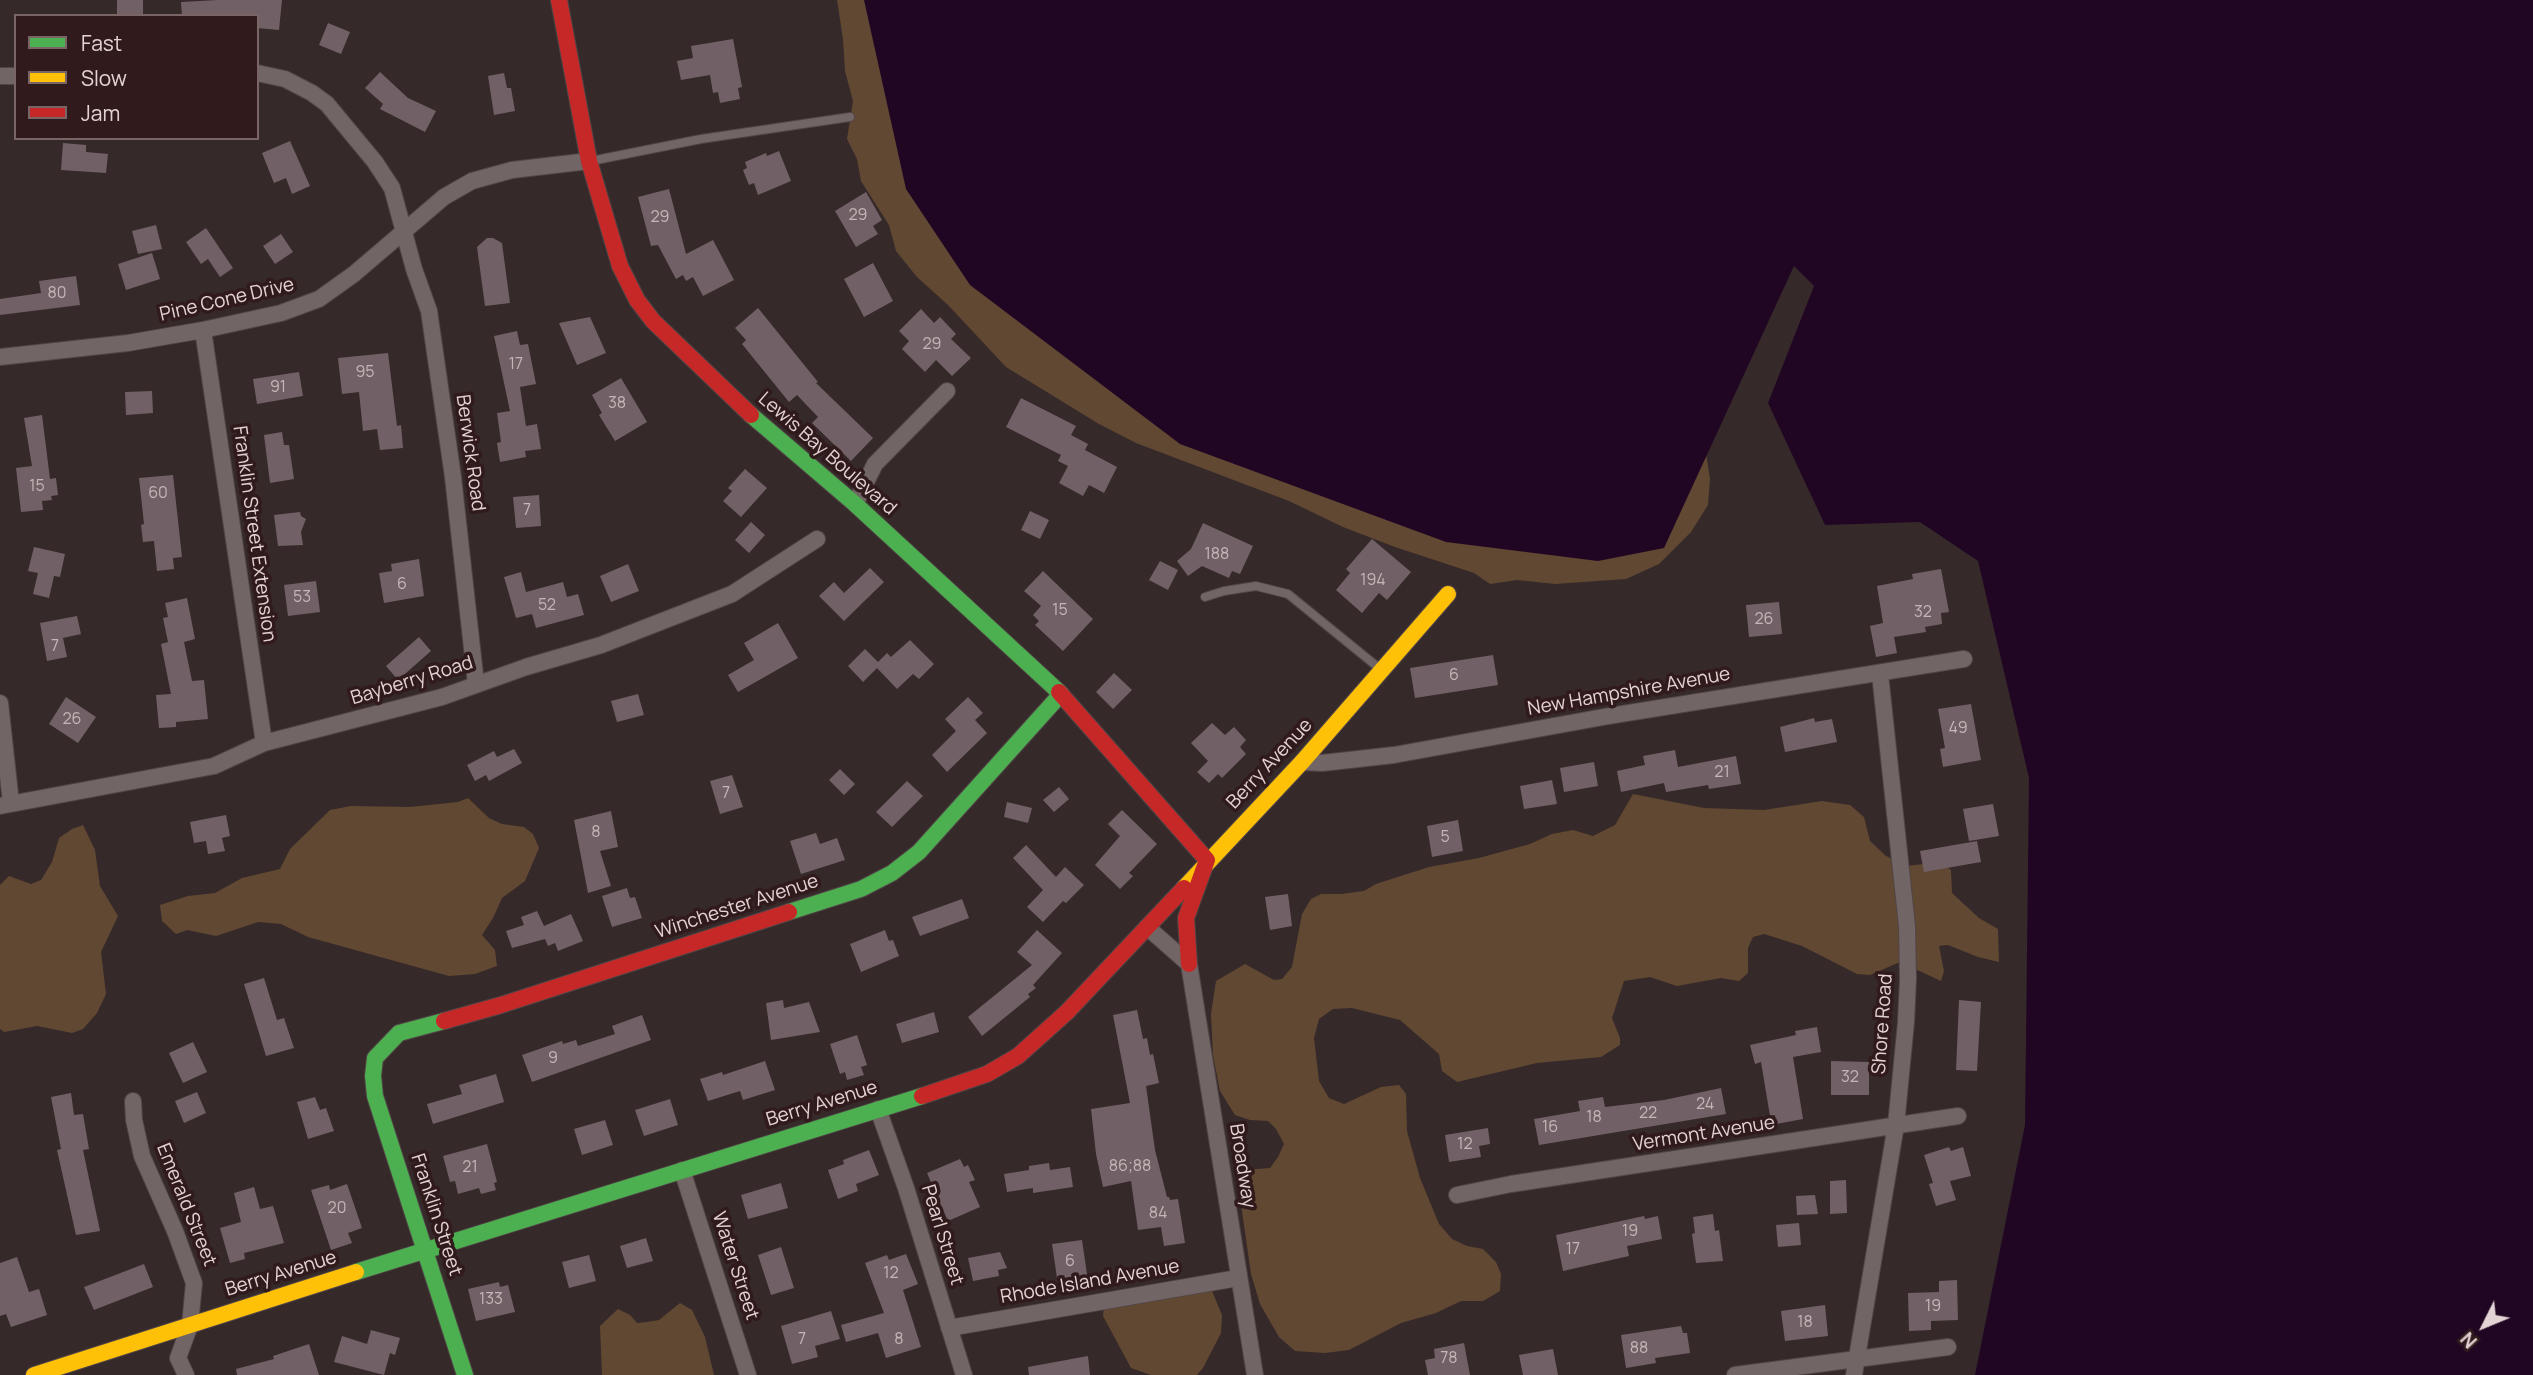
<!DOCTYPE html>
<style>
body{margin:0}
#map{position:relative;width:2533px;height:1375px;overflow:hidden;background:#36292a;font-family:Manrope,sans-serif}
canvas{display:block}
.legend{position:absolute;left:14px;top:14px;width:245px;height:126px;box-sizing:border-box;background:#311a1c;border:2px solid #796466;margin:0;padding:9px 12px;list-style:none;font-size:21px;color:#e4d3d4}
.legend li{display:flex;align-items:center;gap:14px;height:35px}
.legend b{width:35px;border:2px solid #796466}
.north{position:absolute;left:2449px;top:1291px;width:70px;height:70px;-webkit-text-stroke:5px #311a1c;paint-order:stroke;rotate:227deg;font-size:19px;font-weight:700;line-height:28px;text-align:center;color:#e4d3d4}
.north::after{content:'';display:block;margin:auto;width:24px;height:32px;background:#e4d3d4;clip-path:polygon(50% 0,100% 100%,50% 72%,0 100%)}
</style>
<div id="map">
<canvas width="2533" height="1375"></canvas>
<ul class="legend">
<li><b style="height:9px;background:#4caf50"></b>Fast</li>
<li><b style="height:9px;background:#ffc107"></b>Slow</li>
<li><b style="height:9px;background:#c62828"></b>Jam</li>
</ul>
<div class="north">N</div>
</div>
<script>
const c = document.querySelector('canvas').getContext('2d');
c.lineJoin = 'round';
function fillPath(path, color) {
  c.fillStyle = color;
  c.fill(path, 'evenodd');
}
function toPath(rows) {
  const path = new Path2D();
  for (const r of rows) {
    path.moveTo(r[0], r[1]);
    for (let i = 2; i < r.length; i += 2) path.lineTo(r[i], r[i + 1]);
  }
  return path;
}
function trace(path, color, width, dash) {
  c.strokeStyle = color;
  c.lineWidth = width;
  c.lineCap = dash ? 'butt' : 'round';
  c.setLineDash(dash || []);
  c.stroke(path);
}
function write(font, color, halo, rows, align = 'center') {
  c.font = font + ' Manrope,sans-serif';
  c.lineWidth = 7;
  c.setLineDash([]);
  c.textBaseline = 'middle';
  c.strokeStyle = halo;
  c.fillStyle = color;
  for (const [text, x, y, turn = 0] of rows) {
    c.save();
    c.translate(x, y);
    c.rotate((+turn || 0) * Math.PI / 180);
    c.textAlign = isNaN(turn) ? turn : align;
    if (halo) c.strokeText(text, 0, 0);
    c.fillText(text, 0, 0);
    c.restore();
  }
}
const green = toPath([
 [837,0,918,0,1705,447,1710,479,1708,505,1691,532,1659,564,1626,579,1555,584,1517,580,1490,584,1474,573,1395,547,1343,527,1289,501,1136,443,1099,424,1006,367,948,305,917,277,896,251,889,225,861,181,857,159,847,139,853,101,845,71,843,39],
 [1633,794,1704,808,1764,810,1822,801,1850,805,1864,817,1870,841,1886,856,1907,866,1940,862,1951,870,1952,893,1979,918,1998,929,1999,962,1978,957,1948,945,1939,946,1944,971,1941,981,1900,962,1870,975,1857,974,1802,946,1764,934,1753,937,1748,948,1748,973,1739,981,1721,978,1677,986,1650,977,1624,981,1612,1018,1620,1038,1620,1045,1601,1057,1537,1063,1457,1082,1442,1071,1439,1054,1400,1020,1352,1008,1333,1009,1319,1019,1314,1038,1319,1081,1329,1098,1344,1104,1381,1087,1399,1085,1406,1094,1407,1131,1420,1178,1439,1224,1452,1239,1467,1246,1483,1249,1496,1262,1501,1274,1500,1291,1483,1301,1461,1301,1436,1313,1401,1323,1349,1350,1325,1353,1295,1351,1279,1337,1260,1304,1251,1274,1238,1183,1245,1170,1270,1168,1278,1157,1284,1144,1276,1129,1268,1121,1250,1120,1235,1115,1220,1091,1213,1055,1211,1014,1216,981,1245,964,1274,980,1282,979,1292,967,1302,914,1311,899,1321,894,1341,894,1364,891,1376,884,1429,867,1479,858,1530,844,1552,834,1573,830,1593,836,1615,825],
 [468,798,489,818,502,824,524,827,533,834,539,848,525,881,502,898,493,918,482,935,495,950,497,966,475,974,449,976,308,937,281,924,258,922,216,936,187,930,176,934,162,921,160,905,188,896,215,893,242,878,280,869,290,849,330,810,351,806,410,807,458,802],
 [83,825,95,850,100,886,118,916,101,952,106,994,97,1013,83,1029,72,1033,37,1026,4,1032,0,1029,0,885,9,876,31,884,41,880,52,862,59,838,72,829],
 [1196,1285,1212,1291,1222,1315,1221,1333,1203,1368,1197,1375,1151,1375,1131,1368,1103,1316,1104,1307],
 [680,1303,692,1310,705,1337,714,1375,602,1375,600,1326,618,1309,630,1315,637,1323,647,1322,659,1320]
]);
const water = toPath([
 [864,0,2533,0,2533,1375,1975,1375,2025,1125,2029,778,1978,561,1920,522,1825,525,1768,403,1814,286,1794,266,1664,548,1598,561,1446,542,1180,444,970,285,906,189]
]);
const building = toPath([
 [117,0,143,0,143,16,117,16],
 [218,0,282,0,279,30,257,28,257,16,182,16,181,2],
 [328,23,350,32,341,54,319,45],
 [733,39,742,87,738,88,740,99,720,103,718,92,713,93,710,75,681,80,677,61,693,58,691,46],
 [380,72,408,98,436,111,425,132,380,109,383,104,365,88],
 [504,73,507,88,511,88,515,111,494,115,488,76],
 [290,141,310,186,292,194,286,178,274,183,262,153],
 [63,143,86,145,86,152,108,154,106,173,61,170],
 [779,151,791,181,758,195,754,183,749,185,743,170,747,168,745,162,766,153,767,156],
 [669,189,686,254,713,240,734,280,703,296,693,277,686,281,683,275,676,279,658,245,651,246,638,197],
 [866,192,882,220,873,226,878,234,856,247,835,211],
 [156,225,162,249,138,254,132,231],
 [206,228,233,268,220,277,208,259,201,264,186,242],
 [281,234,293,252,275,264,263,246],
 [487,238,493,238,502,243,510,303,485,306,477,247],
 [152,253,160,279,126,290,118,264],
 [873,263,893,301,864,317,844,279],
 [76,276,80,305,0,315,0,299,41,293,39,281],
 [758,308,818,382,816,383,873,438,851,461,812,423,818,417,797,395,789,402,742,344,746,340,735,328],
 [921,309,934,323,940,317,956,334,951,339,971,358,952,376,936,360,925,372,902,349,909,341,899,331],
 [590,317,606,353,577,365,559,323],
 [517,331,520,345,528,344,536,384,520,387,526,426,537,424,541,449,525,451,526,457,500,462,497,443,501,442,497,413,510,411,494,336],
 [388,353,397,426,401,425,403,448,380,450,377,429,363,431,359,392,342,394,338,358],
 [299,372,303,396,257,404,253,379],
 [621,378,647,422,615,441,599,415,602,413,592,395],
 [152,391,153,413,126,415,125,392],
 [1021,398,1076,426,1071,435,1088,444,1085,450,1117,467,1104,493,1089,485,1083,496,1059,483,1068,466,1058,461,1061,455,1006,427],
 [42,415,50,479,56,478,58,495,51,496,52,500,42,501,43,510,21,512,16,468,32,466,24,418],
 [282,432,284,445,289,445,294,479,270,483,264,435],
 [745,469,767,488,741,517,723,501,732,491,728,488],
 [173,475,182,557,173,558,174,569,157,571,154,541,143,542,141,525,144,524,139,478],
 [539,495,541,526,516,528,513,497],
 [1030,511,1049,520,1040,539,1021,530],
 [300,512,301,516,306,519,301,532,303,545,278,546,274,515],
 [751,522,765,535,749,553,735,540],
 [1203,523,1253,546,1240,574,1232,571,1229,578,1202,566,1188,576,1177,561,1191,549],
 [1372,539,1411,572,1387,600,1379,593,1362,613,1336,590,1350,573,1346,569],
 [34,547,65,554,60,577,54,576,49,598,33,594,38,573,28,571],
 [419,559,424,596,384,603,379,573,392,571,391,564],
 [1160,561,1178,570,1168,590,1149,580],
 [628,564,639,591,611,602,600,576],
 [870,568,884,582,844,621,819,596,834,582,844,593],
 [1941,569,1949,612,1941,613,1942,624,1925,627,1926,632,1894,637,1897,653,1876,657,1870,626,1883,623,1877,586,1913,579,1912,574],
 [1043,571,1093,619,1063,651,1035,625,1039,621,1033,615,1041,606,1024,591],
 [521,572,526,592,563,582,567,597,578,594,584,615,536,628,532,614,516,618,504,577],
 [316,581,320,612,288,616,284,585],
 [187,598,195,639,184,642,192,681,204,680,208,719,176,722,176,727,159,728,156,695,171,694,161,644,168,642,163,618,168,617,165,603],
 [1779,602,1782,634,1749,637,1746,605],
 [77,616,81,634,63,638,67,657,47,661,40,623],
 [778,623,798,658,738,692,728,675,754,660,744,643],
 [419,637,431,651,398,680,386,666],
 [910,640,934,664,919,679,913,674,897,689,877,668,863,682,848,666,865,649,878,662,887,653,891,657],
 [1493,655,1498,685,1415,698,1410,668],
 [1114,673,1132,690,1113,709,1096,692],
 [638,694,644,715,617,722,611,701],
 [66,697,96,717,78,743,49,724],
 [968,697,983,713,975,720,987,733,947,772,932,755,956,731,945,719],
 [1971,704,1981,760,1943,767,1940,749,1945,748,1938,709],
 [1814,718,1815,722,1832,719,1837,742,1785,752,1780,727],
 [1212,723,1225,735,1234,727,1246,740,1240,747,1246,754,1222,778,1218,774,1209,783,1197,772,1208,761,1191,743],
 [514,749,522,763,489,781,486,775,475,781,467,765,494,751,497,757],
 [1675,750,1678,767,1736,756,1741,784,1709,789,1708,785,1666,792,1664,783,1621,792,1617,771,1645,765,1643,756],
 [1594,762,1598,786,1564,792,1560,768],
 [840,769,855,784,844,795,829,780],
 [732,775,743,807,720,814,710,781],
 [1552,780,1557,804,1524,809,1520,786],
 [907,781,923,796,892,827,876,812],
 [1059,787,1069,799,1054,812,1043,800],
 [1007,802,1032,808,1028,823,1004,817],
 [1993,804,1999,836,1969,841,1963,809],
 [1122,810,1157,844,1129,873,1133,876,1120,889,1095,865,1120,836,1108,824],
 [611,811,618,847,600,851,611,886,588,893,574,820],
 [226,815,230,836,222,838,225,851,208,854,206,841,194,843,190,822],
 [1458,820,1463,851,1432,857,1427,826],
 [816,833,820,844,837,838,845,860,801,874,790,841],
 [1977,841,1981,862,1924,872,1920,851],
 [1026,845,1056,877,1065,867,1084,885,1066,903,1063,901,1043,922,1027,907,1043,890,1013,858],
 [627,888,630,898,635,897,642,918,612,927,602,896],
 [1288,894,1292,926,1270,930,1265,897],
 [962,899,969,918,920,936,912,917],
 [537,911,544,926,571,914,583,941,558,951,555,943,548,946,545,939,512,948,506,931,524,925,521,917],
 [885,930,889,941,893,940,899,956,861,972,850,944],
 [1037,930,1062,953,1033,985,1036,988,1028,994,1030,997,982,1036,968,1017,1032,965,1017,952],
 [264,978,277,1020,284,1018,294,1048,266,1056,244,984],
 [783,1000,784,1008,809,1002,820,1032,771,1040,766,1003],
 [1959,1000,1981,1002,1977,1071,1956,1070],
 [1137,1010,1143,1039,1147,1038,1150,1055,1153,1054,1159,1083,1146,1086,1155,1150,1167,1197,1169,1197,1170,1200,1178,1199,1185,1243,1164,1246,1161,1227,1138,1230,1131,1181,1103,1187,1096,1154,1091,1109,1130,1103,1113,1015],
 [934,1012,939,1032,902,1043,896,1024],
 [642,1015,651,1040,532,1082,522,1055,562,1041,563,1044,576,1040,578,1046,615,1034,612,1026],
 [1817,1027,1821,1052,1793,1057,1803,1119,1776,1124,1775,1115,1770,1116,1761,1062,1755,1064,1750,1045,1796,1035,1795,1031],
 [857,1035,867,1065,861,1067,864,1075,847,1080,845,1072,840,1074,830,1044],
 [193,1042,207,1072,183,1083,169,1053],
 [765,1061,775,1090,743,1100,740,1091,708,1101,700,1079,722,1072,723,1075],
 [1831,1061,1869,1062,1869,1095,1831,1095],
 [496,1074,504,1102,433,1124,427,1104,462,1094,459,1085],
 [1721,1088,1726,1114,1539,1145,1534,1119,1580,1111,1578,1101,1603,1097,1605,1107,1664,1100],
 [197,1092,206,1113,184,1123,175,1101],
 [71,1093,74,1115,83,1114,89,1149,83,1150,100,1231,76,1235,57,1150,61,1149,51,1097],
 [315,1097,320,1110,326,1108,334,1131,308,1139,297,1102],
 [670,1099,678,1125,644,1136,635,1110],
 [605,1120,613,1145,582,1155,574,1129],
 [1488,1128,1490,1144,1479,1146,1481,1157,1449,1162,1445,1135],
 [487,1144,497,1182,494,1183,496,1190,481,1194,479,1188,458,1194,455,1181,450,1182,443,1156],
 [1949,1147,1951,1151,1963,1147,1971,1176,1950,1181,1956,1200,1936,1206,1929,1184,1933,1183,1924,1155],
 [869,1150,879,1175,856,1184,858,1191,838,1199,828,1170,844,1164,843,1160],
 [960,1159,964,1167,968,1165,975,1180,969,1182,980,1207,948,1221,927,1173],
 [1049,1163,1050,1170,1070,1167,1073,1187,1033,1193,1033,1188,1007,1192,1004,1174,1029,1170,1029,1166],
 [1846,1180,1847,1213,1830,1214,1830,1181],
 [781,1183,788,1208,748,1219,741,1195],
 [347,1184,362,1228,348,1233,352,1243,331,1250,311,1190,329,1185,330,1190],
 [254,1187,260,1209,273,1206,284,1243,244,1253,245,1259,230,1263,220,1228,241,1222,234,1193],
 [1815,1195,1818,1214,1797,1215,1796,1196],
 [1713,1214,1715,1231,1719,1230,1723,1261,1696,1263,1692,1234,1695,1233,1693,1217],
 [1644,1216,1645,1219,1658,1216,1662,1239,1627,1246,1629,1256,1563,1271,1556,1235],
 [1799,1223,1801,1245,1778,1247,1776,1225],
 [646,1238,653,1261,627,1268,620,1246],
 [1082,1240,1088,1281,1058,1285,1052,1244],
 [781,1247,794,1288,771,1295,758,1255],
 [1000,1252,1007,1268,998,1270,999,1276,973,1281,968,1258],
 [906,1254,918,1284,903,1290,921,1347,886,1358,878,1333,846,1342,841,1325,884,1313,865,1263,887,1255,889,1260],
 [589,1255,596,1281,569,1288,562,1262],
 [17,1257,29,1292,39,1289,47,1315,11,1327,6,1314,0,1316,0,1263],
 [144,1264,153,1287,94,1310,84,1287],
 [1957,1280,1958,1320,1931,1321,1931,1330,1909,1331,1908,1293,1939,1292,1939,1281],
 [499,1282,500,1287,508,1285,515,1312,476,1321,468,1289],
 [1825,1305,1828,1336,1785,1341,1781,1311],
 [831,1311,840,1339,815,1346,818,1357,792,1364,781,1326],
 [1681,1326,1683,1333,1687,1333,1690,1353,1655,1358,1656,1363,1626,1368,1621,1335],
 [371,1330,400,1338,395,1355,390,1353,384,1375,334,1362,342,1336,367,1344],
 [1464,1343,1470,1375,1428,1375,1425,1360,1435,1358,1434,1349],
 [309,1344,319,1375,237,1375,236,1369,274,1359,273,1356],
 [1553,1349,1558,1375,1523,1375,1519,1355],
 [1088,1356,1090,1375,1029,1375,1028,1367]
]);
const lane = toPath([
 [591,161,701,139,850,117],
 [1205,597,1224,591,1256,586,1288,594,1379,668]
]);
const street = toPath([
 [257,73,285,79,312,93,327,104,375,162,392,188,414,269,429,311,453,477,476,684],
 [0,76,16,76],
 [203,330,264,743],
 [0,357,128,343,203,330,281,313,319,299,354,274,444,197,472,181,512,170,589,161],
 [855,504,875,464,947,391],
 [0,703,11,803],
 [1302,762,1322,763,1394,755,1609,716,1964,659],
 [0,806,214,766,264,743,442,697,526,667,601,645,732,594,817,539],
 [1147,927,1189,964,1255,1375],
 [133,1101,134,1120,142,1156,175,1231,194,1283,190,1325,178,1358,186,1375],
 [878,1109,906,1188,964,1375],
 [682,1170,748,1375],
 [1457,1195,1511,1184,1958,1116],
 [949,1328,1238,1278],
 [1735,1375,1948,1347],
 [1854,1375,1896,1125,1906,1022,1908,979,1907,926,1880,674]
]);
const fast = toPath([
 [751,415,855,504,1059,692],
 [789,912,861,889,892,873,919,852,1061,694],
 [444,1021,399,1033,375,1058,373,1076,375,1096,465,1375],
 [356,1272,922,1096]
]);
const slow = toPath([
 [1184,888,1302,762,1448,594],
 [34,1375,356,1272]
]);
const jam = toPath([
 [559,0,589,161,620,266,637,300,653,321,751,415],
 [1059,692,1207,860,1186,918,1189,964],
 [444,1021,501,1005,789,912],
 [922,1096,987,1074,1018,1056,1067,1012,1184,888]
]);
const numberNames = [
 ["29",858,216],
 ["29",660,218],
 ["80",57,294],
 ["29",932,345],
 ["17",516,365],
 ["95",365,373],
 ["91",278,388],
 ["38",617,404],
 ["15",37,487],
 ["60",158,494],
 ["7",527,511],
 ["188",1217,555],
 ["194",1373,581],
 ["6",402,585],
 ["53",302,598],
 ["52",547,606],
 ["15",1060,611],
 ["32",1923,613],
 ["26",1764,620],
 ["7",55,647],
 ["6",1454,676],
 ["26",72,720],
 ["49",1958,729],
 ["21",1722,773],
 ["7",726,794],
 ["8",596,833],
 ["5",1445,838],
 ["9",553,1059],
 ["32",1850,1078],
 ["24",1705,1105],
 ["22",1648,1114],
 ["18",1594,1118],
 ["16",1550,1128],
 ["12",1465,1145],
 ["86;88",1130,1167],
 ["21",470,1168],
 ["20",337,1209],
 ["84",1158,1214],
 ["19",1630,1232],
 ["17",1573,1250],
 ["6",1070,1262],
 ["12",891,1274],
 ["133",491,1300],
 ["19",1933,1307],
 ["18",1805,1323],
 ["7",802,1340],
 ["8",899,1340],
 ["88",1639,1349],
 ["78",1449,1359]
];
const streetNames = [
 ["Pine Cone Drive",227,300,-13],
 ["Berwick Road",470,453,82],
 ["Lewis Bay Boulevard",827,454,41],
 ["Franklin Street Extension",254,534,82],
 ["Bayberry Road",412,681,-17],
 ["New Hampshire Avenue",1629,692,-10],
 ["Berry Avenue",1270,764,-47],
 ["Winchester Avenue",737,907,-18],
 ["Shore Road",1883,1024,-86],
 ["Berry Avenue",822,1104,-17],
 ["Vermont Avenue",1704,1134,-9],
 ["Broadway",1242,1166,81],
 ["Emerald Street",186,1205,68],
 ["Franklin Street",436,1215,72],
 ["Pearl Street",942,1235,73],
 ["Water Street",735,1266,72],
 ["Berry Avenue",281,1274,-17],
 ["Rhode Island Avenue",1090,1282,-10]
];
fillPath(green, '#614832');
fillPath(water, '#210624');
fillPath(building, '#716166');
trace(lane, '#514546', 10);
trace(street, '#514546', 18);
trace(fast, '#514546', 18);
trace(slow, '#514546', 18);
trace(jam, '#514546', 18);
trace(lane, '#716566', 8);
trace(street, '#716566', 16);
trace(fast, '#4caf50', 16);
trace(slow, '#ffc107', 16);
trace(jam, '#c62828', 16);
write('16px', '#c7b6b8', null, numberNames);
write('19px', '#e4d3d4', '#311a1c', streetNames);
</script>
